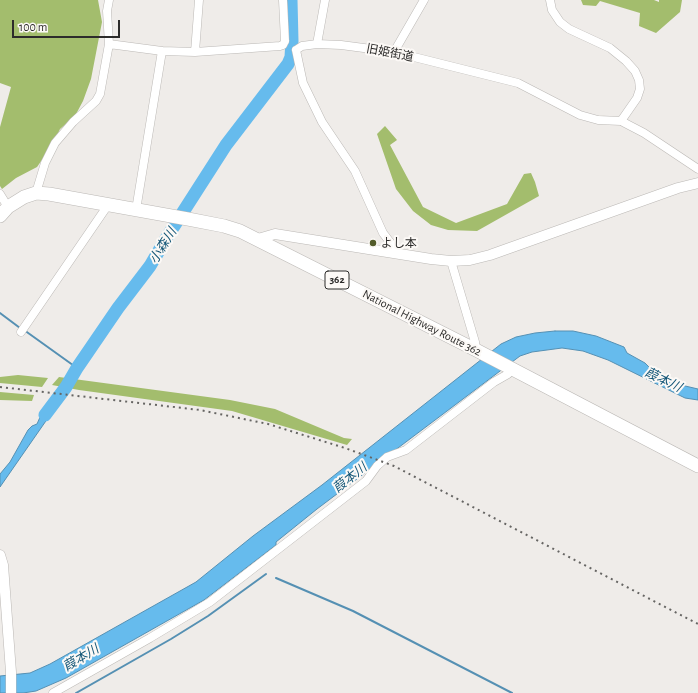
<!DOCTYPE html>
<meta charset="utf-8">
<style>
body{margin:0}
#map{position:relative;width:698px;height:693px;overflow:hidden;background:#efece9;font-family:"Alegreya Sans",sans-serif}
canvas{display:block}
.scale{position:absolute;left:12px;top:20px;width:108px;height:18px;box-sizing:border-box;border:2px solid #2d2c2b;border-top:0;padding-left:5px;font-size:12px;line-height:14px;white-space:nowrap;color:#2d2c2b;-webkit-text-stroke:3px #fcf9f6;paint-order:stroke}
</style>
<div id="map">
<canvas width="698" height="693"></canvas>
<div class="scale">100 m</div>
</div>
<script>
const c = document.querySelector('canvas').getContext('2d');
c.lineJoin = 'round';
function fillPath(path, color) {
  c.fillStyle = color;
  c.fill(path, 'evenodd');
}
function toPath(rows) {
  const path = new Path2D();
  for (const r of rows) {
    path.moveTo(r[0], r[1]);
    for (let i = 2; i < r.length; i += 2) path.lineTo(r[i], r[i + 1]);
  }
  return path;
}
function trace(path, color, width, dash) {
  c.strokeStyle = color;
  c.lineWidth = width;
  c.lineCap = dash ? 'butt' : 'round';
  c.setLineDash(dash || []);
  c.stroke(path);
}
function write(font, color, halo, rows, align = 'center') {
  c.font = font + ' "Alegreya Sans","Noto Sans JP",sans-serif';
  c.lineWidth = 4;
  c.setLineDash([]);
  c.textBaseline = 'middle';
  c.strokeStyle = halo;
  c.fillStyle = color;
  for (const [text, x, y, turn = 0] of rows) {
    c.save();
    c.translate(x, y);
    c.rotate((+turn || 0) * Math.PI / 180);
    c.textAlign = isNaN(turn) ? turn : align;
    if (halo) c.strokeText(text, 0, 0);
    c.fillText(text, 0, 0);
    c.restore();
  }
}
const forest = toPath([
 [0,0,98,0,102,22,91,79,83,101,75,116,60,129,53,144,37,167,16,178,2,189,0,186,0,127,11,87,0,83],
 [581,0,654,0,659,2,659,0,682,0,680,12,656,33,639,26,640,13,600,1,596,6,583,5],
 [385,126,397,140,390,145,423,207,456,223,507,204,524,174,531,173,535,182,539,196,477,231,448,230,431,225,413,211,396,189,377,134],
 [18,375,48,378,42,387,0,383,0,377],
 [59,377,230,400,275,409,344,438,352,439,347,445,232,411,79,390,52,385],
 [0,392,34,395,32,401,0,400]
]);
const water = toPath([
 [555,331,573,331,596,336,624,347,627,353,645,363,655,373,681,385,698,389,698,400,685,398,608,360,583,351,562,348,532,352,520,356,317,509,276,542,276,545,204,600,66,678,36,691,23,693,0,693,0,676,30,673,50,664,196,582,253,536,322,485,501,344,516,337,535,333,555,331],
 [56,398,57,405,0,487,0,474,10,462,28,430,32,426,37,424,44,408,56,398]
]);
const stream = toPath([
 [0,313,20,328],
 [24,330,77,368],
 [276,578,353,611,512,693],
 [76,693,171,639,208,616,266,574]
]);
const river = toPath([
 [45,415,66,387,77,368,118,308,150,266,167,237,226,145,288,64,291,57,292,41,291,0]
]);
const minor = toPath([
 [283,0,285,41],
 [550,0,552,10,560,22,569,29,610,48,626,61,635,71,639,80,640,89,637,98,621,121],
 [109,44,162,51,195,52,280,46,283,45,285,41],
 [317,44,325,0],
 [296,50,302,46,317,44,341,45,394,52,518,83,580,115,598,120,621,121,644,133,698,169],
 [296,50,303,83,322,122,355,171,383,233,399,254],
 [195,52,199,0],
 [394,52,424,0],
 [36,193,45,163,55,143,73,122,96,101,100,94,109,44,107,11,109,0],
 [0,194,8,207],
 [136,210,162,51],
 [451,261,475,342,476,350],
 [21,332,108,205],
 [53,693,150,638,210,602,366,481,377,466,387,457,406,450,494,382,508,374,512,370]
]);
const tertiary = toPath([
 [258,239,275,234,431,259,451,261,470,260,490,255,678,188,698,183],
 [0,555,3,565,11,672,11,693]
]);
const trunk = toPath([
 [0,216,8,207,24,197,36,193,49,194,188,219,224,226,240,231,476,350,698,466]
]);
const rail = toPath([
 [0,387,200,410,268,424,345,448,394,466,698,624]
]);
const markers = [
 [373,243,4,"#535c2b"]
];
const shields = [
 [337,280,24]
];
const shieldNames = [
 ["362",337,280]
];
const streetNames = [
 ["旧姫街道",390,53,11],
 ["National Highway Route 362",422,323,27]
];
const poiNames = [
 ["よし本",381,243]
];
const waterNames = [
 ["小森川",163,246,-58],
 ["葭本川",663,380,26],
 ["葭本川",350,478,-39],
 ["葭本川",81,658,-31]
];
fillPath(forest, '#a3bd6d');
fillPath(water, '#66bbed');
trace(water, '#5590b3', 1);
trace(stream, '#5590b3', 2);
trace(river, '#66bbed', 13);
trace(minor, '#bbb8b5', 9);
trace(tertiary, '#bbb8b5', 11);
trace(trunk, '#bbb8b5', 14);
trace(minor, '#fff', 8);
trace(tertiary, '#fff', 10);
trace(trunk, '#fff', 13);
trace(rail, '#666563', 2, [2, 4]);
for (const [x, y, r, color] of markers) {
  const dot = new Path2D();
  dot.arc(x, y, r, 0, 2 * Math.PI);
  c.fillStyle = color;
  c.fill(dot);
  trace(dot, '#fcf9f6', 1.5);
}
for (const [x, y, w] of shields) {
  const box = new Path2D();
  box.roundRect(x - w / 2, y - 9, w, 18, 3);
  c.fillStyle = '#fcf9f6';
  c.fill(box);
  trace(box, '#2d2c2b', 1);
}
write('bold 11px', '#2d2c2b', null, shieldNames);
write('12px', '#2d2c2b', '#fcf9f6', streetNames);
write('12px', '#2d2c2b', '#fcf9f6', poiNames, 'left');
write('italic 13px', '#155778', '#fcf9f6', waterNames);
</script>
